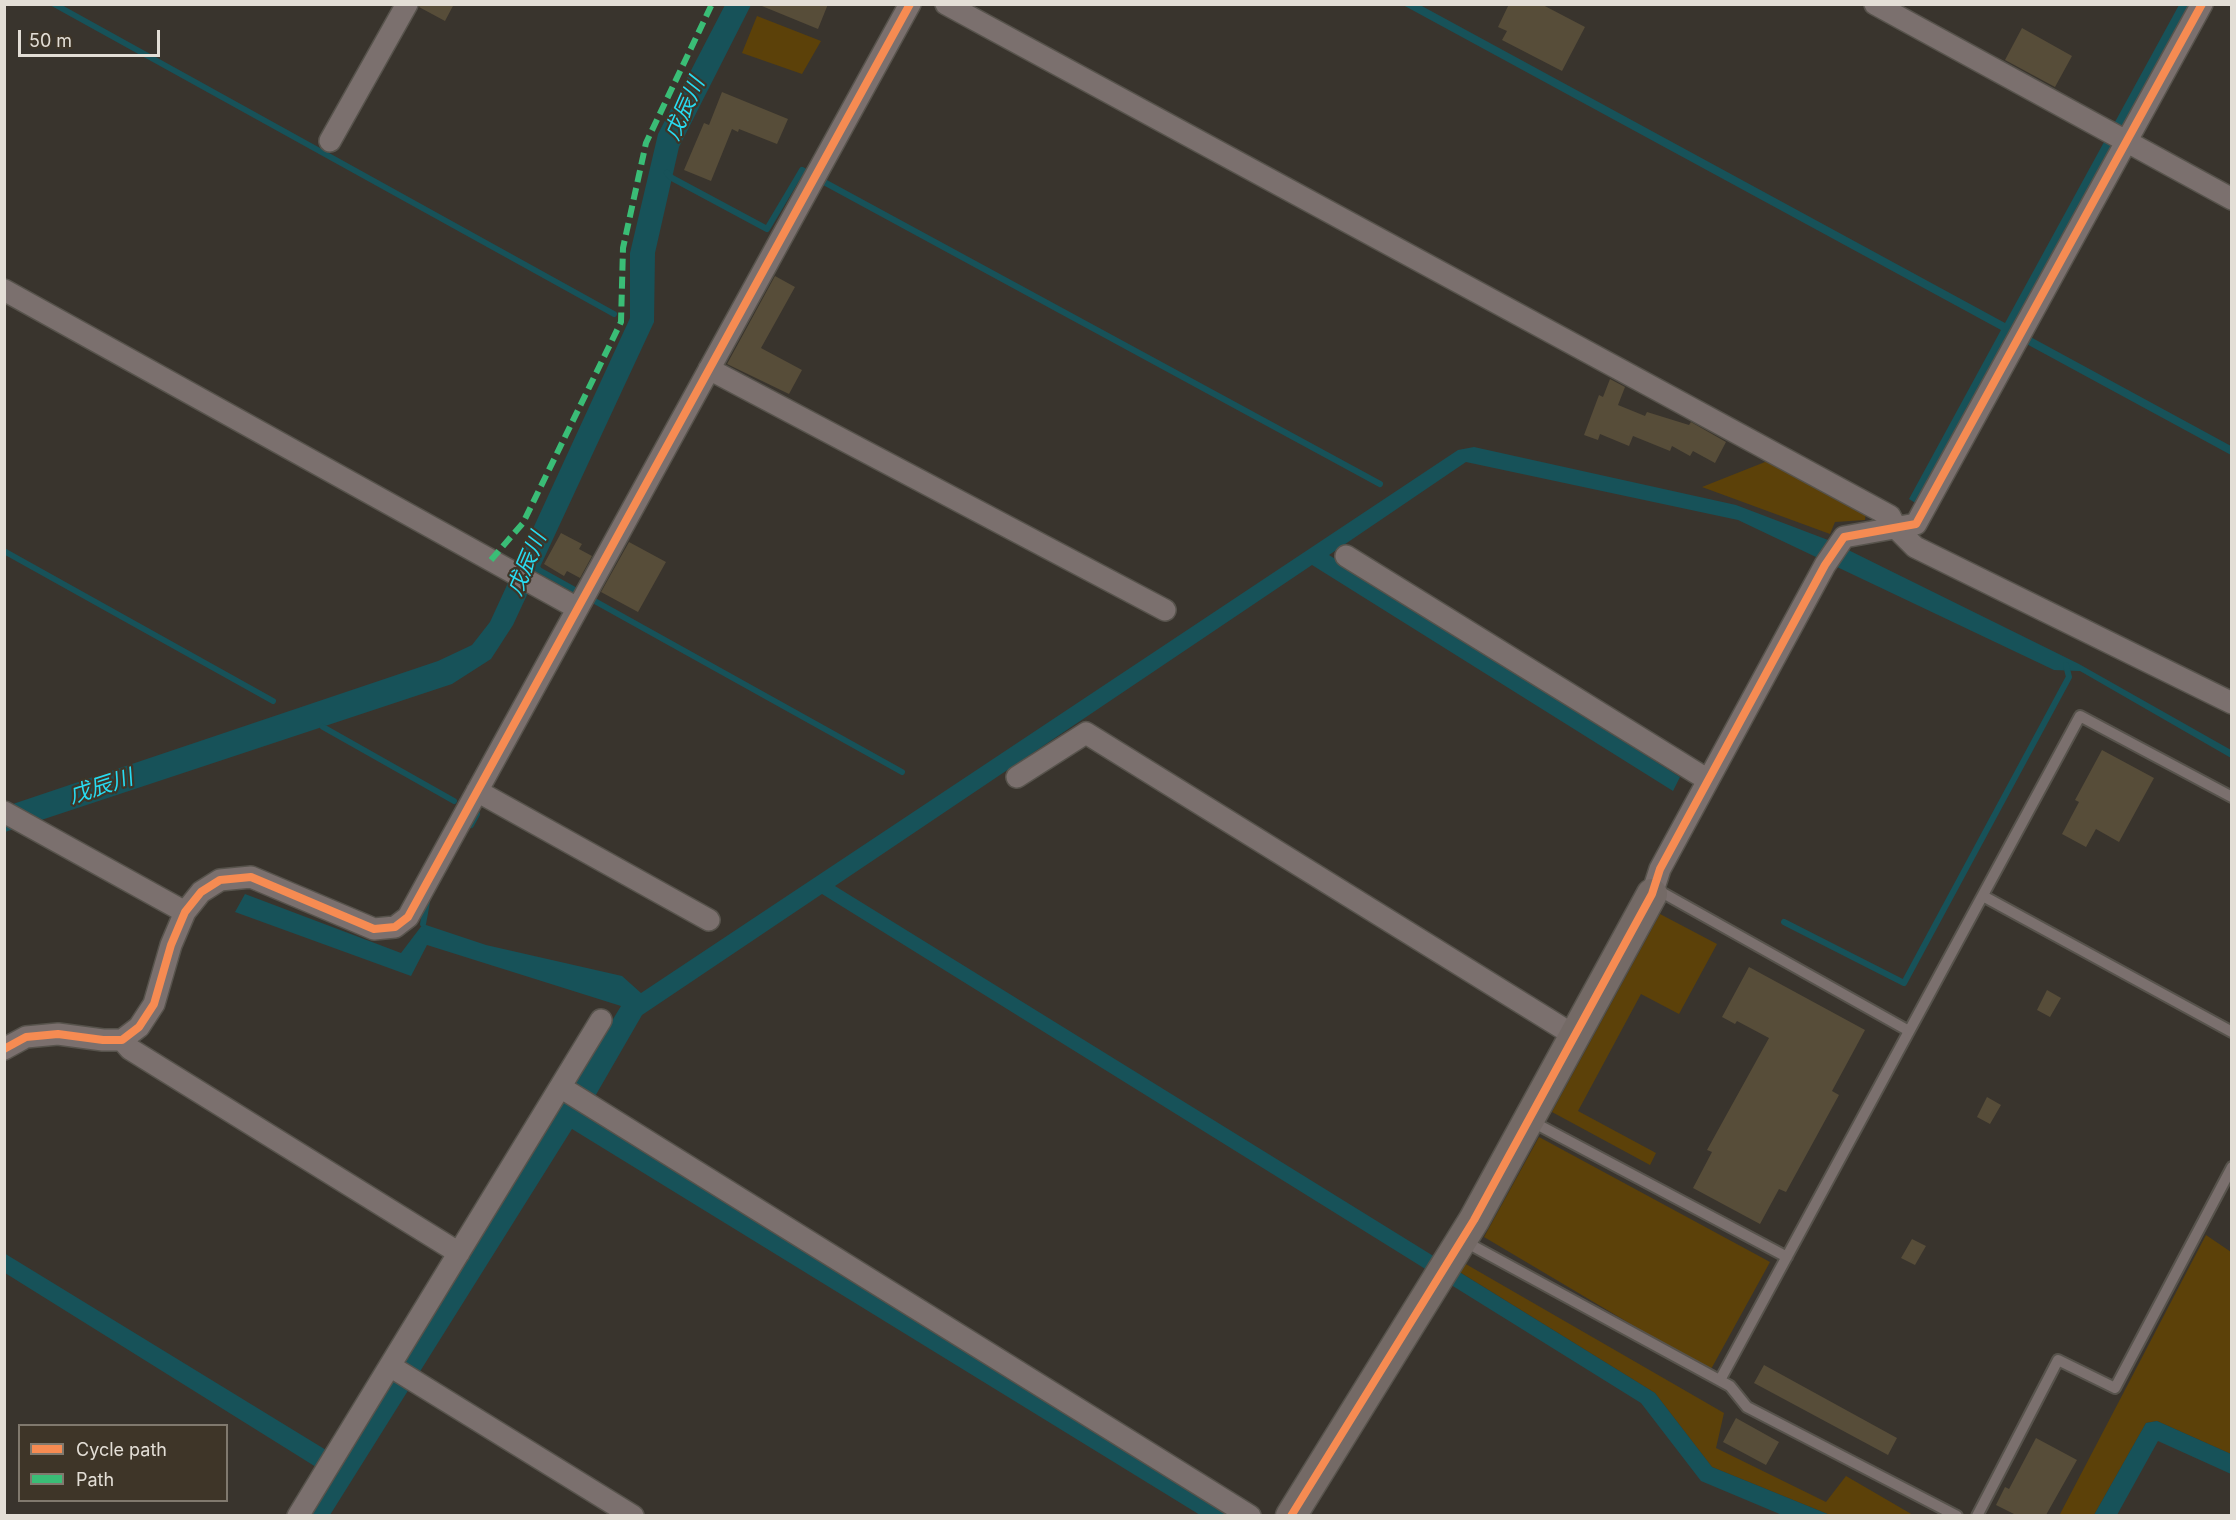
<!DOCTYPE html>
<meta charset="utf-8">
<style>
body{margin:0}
#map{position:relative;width:2236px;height:1520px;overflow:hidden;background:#39342d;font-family:Inter,sans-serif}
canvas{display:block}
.frame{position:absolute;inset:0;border:6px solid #e3ded6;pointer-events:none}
.legend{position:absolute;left:18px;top:1424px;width:210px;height:78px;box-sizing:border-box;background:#3e3528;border:2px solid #80796e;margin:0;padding:8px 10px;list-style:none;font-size:18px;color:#e3ded6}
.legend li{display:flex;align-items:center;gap:12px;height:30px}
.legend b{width:30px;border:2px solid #80796e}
.scale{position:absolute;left:18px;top:30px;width:142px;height:27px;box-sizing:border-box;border:3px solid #e3ded6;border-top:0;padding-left:8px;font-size:18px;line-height:21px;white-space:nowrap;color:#e3ded6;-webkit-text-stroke:4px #3e3528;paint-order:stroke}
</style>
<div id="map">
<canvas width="2236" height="1520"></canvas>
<div class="frame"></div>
<ul class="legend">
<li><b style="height:8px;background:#f68b52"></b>Cycle path</li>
<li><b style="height:8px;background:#3abd76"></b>Path</li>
</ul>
<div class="scale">50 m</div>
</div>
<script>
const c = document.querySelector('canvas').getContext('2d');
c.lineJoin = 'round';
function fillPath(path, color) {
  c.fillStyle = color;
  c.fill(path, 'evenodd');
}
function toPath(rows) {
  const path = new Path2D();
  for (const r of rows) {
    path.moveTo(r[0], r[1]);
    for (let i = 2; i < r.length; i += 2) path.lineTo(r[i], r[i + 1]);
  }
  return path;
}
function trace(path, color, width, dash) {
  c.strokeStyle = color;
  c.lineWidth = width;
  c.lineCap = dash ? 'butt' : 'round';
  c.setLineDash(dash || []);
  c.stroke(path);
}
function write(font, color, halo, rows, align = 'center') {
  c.font = font + ' Inter,"Noto Sans JP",sans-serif';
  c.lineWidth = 4.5;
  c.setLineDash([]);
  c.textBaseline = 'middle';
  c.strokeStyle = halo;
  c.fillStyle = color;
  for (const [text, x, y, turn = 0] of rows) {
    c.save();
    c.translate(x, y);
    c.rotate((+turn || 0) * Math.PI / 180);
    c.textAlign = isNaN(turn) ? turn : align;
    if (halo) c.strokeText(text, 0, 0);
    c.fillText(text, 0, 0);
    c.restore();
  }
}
const green = toPath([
 [757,16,821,41,802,74,742,53],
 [1770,460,1866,510,1865,520,1835,522,1830,534,1702,487],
 [1660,914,1717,944,1679,1014,1641,994,1578,1111,1656,1153,1650,1165,1552,1112],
 [1539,1137,1770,1262,1710,1371,1484,1237],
 [2206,1235,2231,1252,2231,1454,2157,1421,2146,1423,2094,1515,2059,1516],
 [1464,1263,1724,1413,1716,1448,1826,1502,1846,1476,1913,1515,1830,1515,1712,1467,1655,1393,1458,1271]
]);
const water = toPath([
 [725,5,751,5,679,147,655,253,654,322,513,625,491,659,452,684,5,832,4,807,438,661,472,645,490,622,630,318,630,253,658,134],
 [1403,5,1420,5,2005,323,2179,5,2190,5,2014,328,2231,446,2231,455,2010,335,1917,504,1909,499,2001,330],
 [1474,447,1736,505,1828,540,2079,664,2231,750,2231,758,2080,671,2054,670,1738,520,1466,462,1329,555,1680,777,1673,791,1312,565,835,886,1655,1393,1712,1467,1830,1515,1782,1515,1701,1481,1641,1403,822,894,642,1015,586,1112,1236,1515,1200,1515,572,1129,330,1515,312,1515,621,1006,427,945,411,976,235,912,245,894,401,953,423,924,486,945,622,976,641,993,1458,450],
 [4,1253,326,1450,316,1467,5,1273],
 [2157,1421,2231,1454,2231,1474,2158,1441,2117,1515,2094,1515,2146,1423]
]);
const stream = toPath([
 [54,4,614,314],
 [667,173,672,178,767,229,802,170,1380,484],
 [4,551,273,701],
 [535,564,539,570,902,772],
 [323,727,454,801],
 [471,825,477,814],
 [1784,922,1904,983,2069,677,2066,665],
 [423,924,427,902]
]);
const building = toPath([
 [420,4,454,4,445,21,419,7],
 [757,4,828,4,818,29],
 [1509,4,1541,4,1585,27,1562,71,1502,40,1507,31,1498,27],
 [2022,28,2072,56,2055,87,2005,60],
 [722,92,788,119,777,144,739,129,738,132,732,129,711,181,684,170,704,123,709,125],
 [775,276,795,287,761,348,802,370,789,394,727,364],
 [1610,379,1625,387,1618,405,1645,416,1647,412,1689,425,1691,422,1726,442,1715,463,1693,451,1690,456,1672,446,1670,451,1633,436,1629,446,1600,434,1598,440,1584,435,1599,395,1603,397],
 [561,533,582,544,579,549,592,556,580,578,567,571,564,576,544,564],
 [629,542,666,562,638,612,601,592],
 [2102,750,2154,778,2119,842,2096,829,2086,847,2062,834,2079,802,2075,800],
 [1749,967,1865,1030,1832,1091,1839,1095,1786,1192,1779,1189,1760,1224,1693,1188,1712,1152,1707,1150,1769,1038,1737,1021,1735,1024,1722,1017],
 [2047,990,2061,998,2050,1017,2037,1010],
 [1987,1097,2001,1105,1990,1124,1977,1117],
 [1912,1239,1926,1246,1915,1265,1901,1258],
 [1764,1365,1897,1438,1888,1455,1754,1383],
 [1736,1418,1779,1442,1766,1465,1723,1442],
 [2036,1438,2077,1460,2046,1515,2016,1515,1996,1505,2005,1487,2009,1489]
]);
const lane = toPath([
 [1654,888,1909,1031],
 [1983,896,2232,1032],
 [1529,1120,1787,1257],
 [1462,1240,1730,1386,1747,1407,1957,1516],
 [1720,1380,2080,716,2232,797],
 [1977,1516,2058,1360,2115,1388,2232,1167]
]);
const street = toPath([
 [946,4,1890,516,1896,528,1915,547,2232,703],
 [1875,4,2232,199],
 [330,141,407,4],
 [4,290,577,608],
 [709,369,1165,610],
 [1346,556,1708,780],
 [1017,777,1086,733,1575,1036],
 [477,791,709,920],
 [4,812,185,912],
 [1652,894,1660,869,1825,565,1844,537,1916,524,2202,4],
 [122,1040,130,1049,459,1253],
 [4,1049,26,1037,58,1034,103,1040,122,1040,139,1027,154,1004,171,945,185,912,201,892,220,880,251,877,374,929,395,927,408,917,910,4],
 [562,1088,1250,1516],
 [390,1366,633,1516],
 [298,1516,601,1020]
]);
const secondary = toPath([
 [1291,1516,1474,1220,1652,894]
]);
const quiet = toPath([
 [491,560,523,523,621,322,623,248,646,143,712,4]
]);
const cycleway = toPath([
 [4,1049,26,1037,58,1034,103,1040,122,1040,139,1027,154,1004,171,945,185,912,201,892,220,880,251,877,374,929,395,927,408,917,910,4],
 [1291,1516,1474,1220,1652,894,1660,869,1825,565,1844,537,1916,524,2202,4]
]);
const waterNames = [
 ["戊辰川",685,109,-66],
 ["戊辰川",527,564,-67],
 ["戊辰川",101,787,-18]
];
fillPath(green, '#5c4109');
fillPath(water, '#175259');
trace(stream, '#175259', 6);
fillPath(building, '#574d39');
trace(lane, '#57534c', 14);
trace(street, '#57534c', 24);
trace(secondary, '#57534c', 33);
trace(lane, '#7b706e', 10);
trace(street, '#7b706e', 21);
trace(secondary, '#746a66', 30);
trace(quiet, '#3abd76', 6, [12, 6]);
trace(cycleway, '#f68b52', 8);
write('italic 22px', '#28dcf2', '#3e3528', waterNames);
</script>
